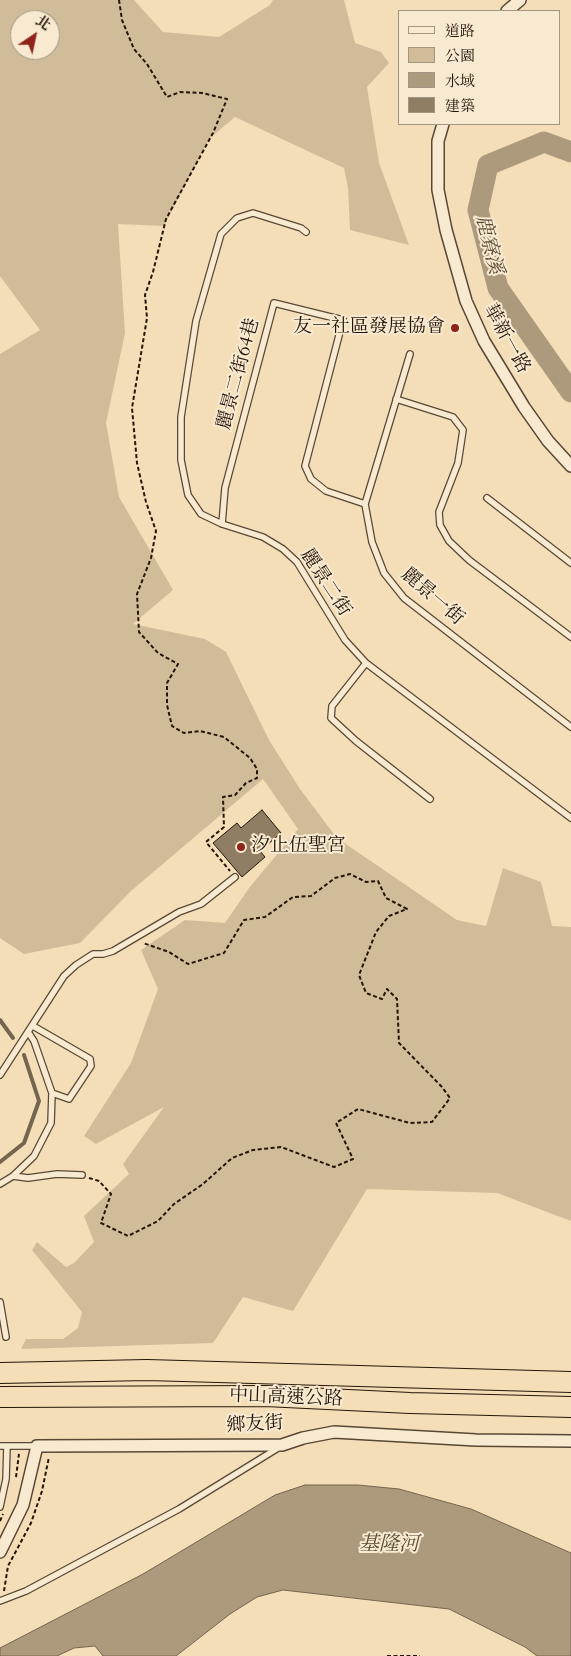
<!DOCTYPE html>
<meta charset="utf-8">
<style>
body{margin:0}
#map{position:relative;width:571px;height:1656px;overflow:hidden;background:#f4deb8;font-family:Cardo,"Noto Serif TC",serif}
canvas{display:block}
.legend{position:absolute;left:398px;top:10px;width:162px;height:115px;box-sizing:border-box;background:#f8ead1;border:1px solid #a39581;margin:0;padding:6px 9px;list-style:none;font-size:15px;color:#241508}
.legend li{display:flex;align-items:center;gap:10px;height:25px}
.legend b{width:25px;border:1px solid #a39581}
.north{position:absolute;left:10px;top:10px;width:50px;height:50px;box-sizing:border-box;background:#f8ead1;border:1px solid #a39581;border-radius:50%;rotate:34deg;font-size:14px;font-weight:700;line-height:20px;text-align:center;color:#241508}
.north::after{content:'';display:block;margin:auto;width:18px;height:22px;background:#8f2418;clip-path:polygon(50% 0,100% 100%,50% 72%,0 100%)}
</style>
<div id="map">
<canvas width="571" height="1656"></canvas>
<ul class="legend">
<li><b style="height:6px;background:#f8ead1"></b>道路</li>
<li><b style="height:14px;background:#d1bc9a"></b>公園</li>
<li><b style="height:14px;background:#ad9a7c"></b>水域</li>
<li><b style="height:14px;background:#907e64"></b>建築</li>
</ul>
<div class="north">北</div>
</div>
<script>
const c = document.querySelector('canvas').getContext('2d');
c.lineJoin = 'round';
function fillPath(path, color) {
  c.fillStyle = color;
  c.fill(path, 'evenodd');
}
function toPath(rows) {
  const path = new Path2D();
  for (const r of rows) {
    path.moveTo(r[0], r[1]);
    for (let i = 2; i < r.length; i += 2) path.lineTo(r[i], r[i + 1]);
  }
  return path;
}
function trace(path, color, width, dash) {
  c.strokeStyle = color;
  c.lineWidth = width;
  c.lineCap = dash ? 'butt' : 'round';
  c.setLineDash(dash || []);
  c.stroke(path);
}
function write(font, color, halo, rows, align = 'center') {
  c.font = font + ' Cardo,"Noto Serif TC",serif';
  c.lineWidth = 4;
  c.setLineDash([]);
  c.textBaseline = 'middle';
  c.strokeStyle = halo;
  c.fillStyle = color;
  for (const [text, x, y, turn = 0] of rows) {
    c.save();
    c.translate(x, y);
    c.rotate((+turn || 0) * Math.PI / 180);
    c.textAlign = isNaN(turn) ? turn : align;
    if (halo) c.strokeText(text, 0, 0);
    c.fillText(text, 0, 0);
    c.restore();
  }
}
const green = toPath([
 [0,0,134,0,163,32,219,37,270,5,273,0,344,0,355,43,381,52,389,63,367,87,379,163,409,245,350,230,348,188,344,168,235,117,209,139,164,226,118,224,125,333,106,423,119,497,173,590,133,624,205,639,226,652,269,740,300,789,337,838,457,920,486,926,503,868,541,882,552,926,571,927,571,1221,497,1193,367,1189,293,1311,243,1297,213,1343,21,1349,26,1339,63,1339,78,1328,82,1312,32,1250,37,1242,66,1267,74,1263,94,1242,84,1216,129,1174,123,1164,164,1107,96,1144,84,1136,131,1063,158,989,141,950,185,920,225,923,249,888,298,829,263,779,131,891,80,943,24,954,0,938,0,354,40,330,0,276],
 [20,20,50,20,50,50,20,50]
]);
const water = toPath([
 [305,1485,358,1485,399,1489,471,1509,571,1553,571,1656,537,1656,525,1647,449,1609,283,1590,257,1597,230,1614,176,1656,103,1656,95,1646,74,1648,57,1656,0,1656,0,1648,143,1574,275,1495,305,1485]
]);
const stream = toPath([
 [0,1020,13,1038],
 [0,1162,24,1143,39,1101,24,1055]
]);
const river = toPath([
 [571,152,544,142,488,165,478,210,498,288,571,392]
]);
const building = toPath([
 [262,810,281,833,260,851,265,857,242,877,213,843,237,823,241,828,262,810]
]);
const path = toPath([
 [119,0,122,20,134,49,147,64,167,97,180,92,202,93,227,99,213,133,166,219,153,272,145,295,147,318,132,408,137,463,146,502,156,531,151,558,137,594,139,632,158,653,178,664,167,683,167,705,172,726,184,733,200,731,224,737,250,758,257,769,257,778,246,783,235,795,223,797,224,827,206,842,230,871],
 [89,1178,99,1181,111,1194,101,1223,128,1236,158,1221,174,1204,203,1184,232,1158,253,1150,281,1147,334,1167,353,1159,336,1123,358,1109,410,1123,432,1122,450,1098,442,1087,399,1043,397,999,387,989,382,999,366,993,359,975,376,932,389,916,407,909,386,898,378,881,366,882,350,874,335,878,311,896,293,897,265,917,244,920,224,953,188,964,169,952,143,943],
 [16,1477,19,1454],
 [0,1521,3,1514],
 [4,1591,8,1566,31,1523,42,1491,49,1457],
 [387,1656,420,1656]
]);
const service = toPath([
 [306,232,301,228,253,213,237,218,221,234,196,321,181,417,181,460,188,495,201,514,222,524,263,537,283,549,297,562,345,640,366,663,571,818],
 [410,354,365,504,372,542,384,573,404,598,571,727],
 [396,399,453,417,463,430,458,463,439,512,440,525,449,541,469,560,571,637],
 [487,498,571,563],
 [222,524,225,488,274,303,343,320,305,466,311,479,326,491,365,504],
 [366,663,332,706,331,718,356,741,430,799],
 [33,1026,90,1059,91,1066,69,1099,52,1093],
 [0,1075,64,976,76,965,93,954,103,954,113,951,179,912,201,904,235,877],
 [13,1176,28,1178,57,1174,82,1175],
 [0,1184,13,1176,34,1156,51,1123,52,1093,34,1041,28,1032],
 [0,1302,6,1337],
 [0,1446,37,1446],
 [0,1507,6,1479,7,1446],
 [0,1601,26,1591,179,1509,278,1448]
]);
const minor = toPath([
 [507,11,520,0],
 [443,124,438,141,438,190,446,230,466,301,484,341,524,407,548,441,571,466],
 [0,1552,23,1505,37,1446,282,1445,303,1438,334,1432,476,1440,571,1441]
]);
const motorway = toPath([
 [0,1373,147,1370,571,1382],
 [0,1397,265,1396,410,1403,571,1407]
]);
const markers = [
 [455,328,5,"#8f2418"],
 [241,847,5,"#8f2418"]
];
const poiNames = [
 ["友一社區發展協會",445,328],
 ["汐止伍聖宮",251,847,"left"]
];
const streetNames = [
 ["華新一路",506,339,61],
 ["麗景二街64巷",239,374,-75],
 ["麗景二街",325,583,57],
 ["麗景一街",432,597,41],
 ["中山高速公路",286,1398,2],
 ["鄉友街",255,1425,-3]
];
const waterNames = [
 ["鹿寮溪",488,245,76],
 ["基隆河",389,1545]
];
fillPath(green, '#d1bc9a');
fillPath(water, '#ad9a7c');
trace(water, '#76654e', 1);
trace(stream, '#76654e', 4);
trace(river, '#ad9a7c', 21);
fillPath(building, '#907e64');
trace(building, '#241508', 1);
trace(service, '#584734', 8);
trace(minor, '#584734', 14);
trace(motorway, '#241508', 22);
trace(path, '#241508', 2, [4, 2.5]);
trace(service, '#f8ead1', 5.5);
trace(minor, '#f8ead1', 11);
trace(motorway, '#f4deb8', 20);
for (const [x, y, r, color] of markers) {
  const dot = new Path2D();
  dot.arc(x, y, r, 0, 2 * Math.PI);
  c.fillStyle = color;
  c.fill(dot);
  trace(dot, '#f8ead1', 2);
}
write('19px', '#241508', '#f8ead1', poiNames, 'right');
write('19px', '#241508', '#f8ead1', streetNames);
write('italic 20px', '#5b4a36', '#f8ead1', waterNames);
</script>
